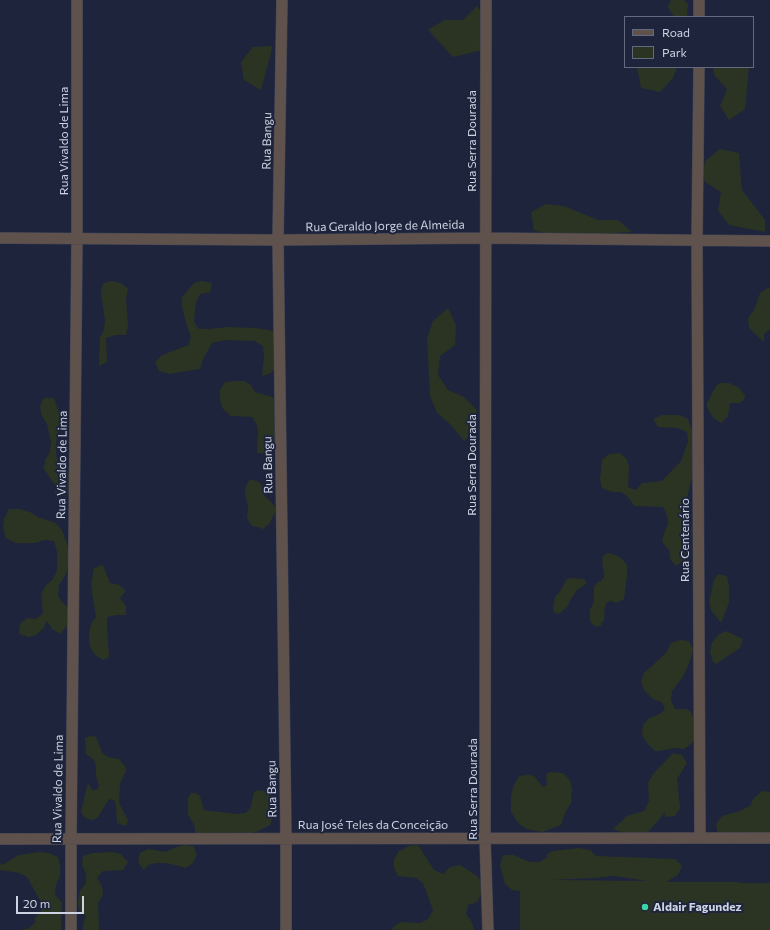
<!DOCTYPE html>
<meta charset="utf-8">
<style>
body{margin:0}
#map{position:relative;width:770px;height:930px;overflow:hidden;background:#1d243b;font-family:Commissioner,sans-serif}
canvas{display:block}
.legend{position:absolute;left:624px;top:16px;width:130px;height:52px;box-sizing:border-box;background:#1d243b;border:1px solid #636a7e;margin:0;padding:5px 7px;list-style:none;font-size:12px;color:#cdd3e2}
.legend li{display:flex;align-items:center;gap:8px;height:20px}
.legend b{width:20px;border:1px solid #636a7e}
.scale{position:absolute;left:16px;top:896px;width:68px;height:18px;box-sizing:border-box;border:2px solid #cdd3e2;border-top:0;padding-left:5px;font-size:12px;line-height:14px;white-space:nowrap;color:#cdd3e2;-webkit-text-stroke:3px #1d243b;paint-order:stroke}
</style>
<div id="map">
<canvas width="770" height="930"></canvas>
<ul class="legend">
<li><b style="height:5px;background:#5f514b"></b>Road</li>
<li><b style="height:11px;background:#2b3423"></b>Park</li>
</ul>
<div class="scale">20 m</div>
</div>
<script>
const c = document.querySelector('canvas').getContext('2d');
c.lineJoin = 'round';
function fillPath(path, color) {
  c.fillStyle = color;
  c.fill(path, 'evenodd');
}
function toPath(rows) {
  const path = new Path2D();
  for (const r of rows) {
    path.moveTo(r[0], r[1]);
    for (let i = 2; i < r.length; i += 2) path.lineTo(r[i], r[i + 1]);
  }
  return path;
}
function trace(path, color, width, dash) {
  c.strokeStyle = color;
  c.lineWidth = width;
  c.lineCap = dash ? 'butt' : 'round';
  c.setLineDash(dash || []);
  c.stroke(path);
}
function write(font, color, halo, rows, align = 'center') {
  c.font = font + ' Commissioner,sans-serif';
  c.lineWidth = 4;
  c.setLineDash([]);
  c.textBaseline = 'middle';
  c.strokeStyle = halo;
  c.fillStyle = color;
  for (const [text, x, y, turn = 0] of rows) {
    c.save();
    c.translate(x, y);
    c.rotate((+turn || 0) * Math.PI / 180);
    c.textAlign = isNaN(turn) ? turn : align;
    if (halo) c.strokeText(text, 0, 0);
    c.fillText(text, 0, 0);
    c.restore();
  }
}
const green = toPath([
 [671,0,684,0,688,4,687,17,674,17,668,7],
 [477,6,489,22,487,49,453,57,428,30,444,20,463,20],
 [272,46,271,53,261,90,244,80,241,62,253,47],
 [637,67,677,67,673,78,660,92,641,88],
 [713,67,749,67,745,109,729,120,720,106,727,89,714,75],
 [720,149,739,153,742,190,765,220,765,232,729,225,718,211,721,192,705,182,703,172,705,161],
 [546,204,564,206,598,220,618,220,632,232,552,237,534,230,531,212],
 [112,281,121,283,128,289,126,298,128,326,126,335,116,335,106,338,107,362,99,366,100,338,104,329,105,320,101,292,103,283],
 [202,281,212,283,210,292,200,294,196,302,194,322,199,329,208,329,228,327,256,328,273,331,278,339,277,365,271,373,262,376,264,357,263,346,254,341,225,340,212,343,203,359,200,369,169,374,159,371,155,362,162,355,189,345,191,336,187,326,182,307,182,297,194,283],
 [768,288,770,289,770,329,764,334,764,342,749,328,748,318,754,310,760,293],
 [448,308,456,325,455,345,440,356,438,375,448,390,464,397,477,410,475,429,464,441,451,425,437,413,430,396,427,339,433,321],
 [234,381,244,381,251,385,255,392,272,397,279,403,279,437,270,454,257,453,258,434,257,425,252,417,231,416,223,409,220,400,220,390,225,382],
 [720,383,729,383,738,387,745,395,744,400,740,403,730,403,728,416,721,423,715,419,712,416,707,407,707,403,716,386],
 [44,398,54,398,60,416,60,425,56,443,56,456,60,464,67,469,72,477,72,486,68,494,65,496,55,494,55,485,44,469,45,460,50,452,51,442,47,424,42,416,40,406],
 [662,415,680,415,688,419,695,437,694,476,690,484,686,503,687,511,692,529,691,547,689,556,676,566,670,559,669,550,662,542,664,533,668,524,667,515,663,507,634,506,629,498,621,492,612,492,602,488,600,479,602,460,609,454,620,453,627,459,629,468,628,487,636,490,642,483,662,481,681,461,688,442,687,432,677,428,658,427,653,419],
 [250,479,259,482,262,486,264,495,274,505,276,510,270,523,262,530,262,528,252,526,249,522,247,517,248,507,245,493,245,488],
 [9,509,20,509,30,512,38,517,56,523,62,530,68,547,68,567,65,576,59,585,58,596,63,603,70,609,71,618,67,626,60,634,52,629,47,621,43,629,36,635,29,637,19,634,20,624,27,618,36,619,43,613,41,594,46,585,53,579,57,570,57,552,54,541,45,540,35,543,15,543,6,538,3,528,4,519],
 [609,553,618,556,625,562,627,566,627,576,624,599,616,603,612,601,607,602,605,606,604,620,601,624,602,625,597,627,592,624,590,620,590,610,594,601,594,586,597,583,601,581,604,577,602,558,605,554],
 [103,565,110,583,119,585,126,591,120,598,126,606,126,615,117,615,107,617,107,627,109,656,108,658,103,660,94,654,89,644,89,634,91,624,96,617,91,586,94,568],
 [718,574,727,576,729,585,729,603,721,623,711,610,709,600,712,591,713,582],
 [570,578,584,579,587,583,578,589,572,597,567,607,559,614,554,612,553,608,555,597,561,590,566,580],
 [726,631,743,639,740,648,716,664,713,662,710,652,712,643,718,635],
 [680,640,689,641,693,649,691,658,684,675,672,691,671,700,675,709,686,709,690,711,695,720,694,739,692,743,684,749,675,748,659,751,655,751,647,743,642,735,643,725,649,718,658,715,665,710,662,702,653,699,645,691,641,682,644,673,666,653,671,643],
 [90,736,96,737,103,754,108,757,119,759,125,766,126,771,120,784,119,803,128,820,126,826,117,823,116,804,114,800,109,799,98,817,93,820,88,819,84,817,81,812,88,782,92,790,97,790,99,785,96,776,96,766,94,760,86,754,85,738],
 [673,753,682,755,687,763,677,779,680,808,675,816,665,817,665,813,648,832,630,835,613,829,627,816,644,811,649,801,648,783,653,774],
 [549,772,563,773,570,780,572,789,571,803,566,811,561,825,542,832,527,829,519,824,511,812,511,795,514,785,519,776,529,775,534,776,543,787,547,785,546,776],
 [258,790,268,792,272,801,273,816,270,825,256,832,236,835,198,835,195,832,195,827,188,814,188,798,191,793,196,793,200,796,204,810,236,814,245,813,249,810,251,806,254,792],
 [762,791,770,792,770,835,718,834,716,824,722,816,740,811,750,806,754,798],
 [184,845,193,846,197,854,193,863,186,868,167,863,157,863,148,865,144,870,138,862,140,853,148,849,166,852,174,848],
 [418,845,434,870,443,874,450,867,460,865,477,876,482,883,482,893,477,902,468,905,466,914,472,922,474,930,393,930,392,928,400,922,421,923,429,918,433,910,423,883,416,878,398,876,394,868,394,859,399,851,409,846],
 [579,848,590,850,596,856,675,859,682,866,678,875,666,882,738,882,739,883,770,883,770,930,520,930,520,891,512,890,505,884,500,865,503,855,513,855,530,862,540,862,547,857,547,854,553,851],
 [614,876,648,881,550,880,594,878],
 [39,852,49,853,58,857,60,866,60,876,56,885,55,895,62,902,61,930,21,930,29,928,36,922,34,919,41,911,41,902,27,877,19,873,0,870,0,863,2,865,19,855],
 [112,852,121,854,128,862,123,870,103,871,97,878,102,886,103,895,98,903,99,930,83,930,83,925,86,916,79,910,78,901,80,891,86,883,86,874,82,865,83,856,93,853]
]);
const minor = toPath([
 [282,0,278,240,286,838,286,930],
 [486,0,485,838,488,930],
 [699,0,699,17],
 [699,67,697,241,700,838],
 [0,238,278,240,485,238,770,241],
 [0,839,770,838],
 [71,930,71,839,77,239,77,0]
]);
const markers = [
 [645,907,4,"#3dd4a3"]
];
const streetNames = [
 ["Rua Vivaldo de Lima",64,141,-90],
 ["Rua Bangu",267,141,-89],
 ["Rua Serra Dourada",472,141,-90],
 ["Rua Geraldo Jorge de Almeida",385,226,-1],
 ["Rua Vivaldo de Lima",62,465,-89],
 ["Rua Bangu",268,465,-91],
 ["Rua Serra Dourada",472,465,-90],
 ["Rua Centenário",685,540,-90],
 ["Rua Vivaldo de Lima",58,789,-89],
 ["Rua Bangu",272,789,-91],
 ["Rua Serra Dourada",473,789,-90],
 ["Rua José Teles da Conceição",373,825]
];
const poiNames = [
 ["Aldair Fagundez",653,907]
];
fillPath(green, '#2b3423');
trace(minor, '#394056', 12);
trace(minor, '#5f514b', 11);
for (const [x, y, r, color] of markers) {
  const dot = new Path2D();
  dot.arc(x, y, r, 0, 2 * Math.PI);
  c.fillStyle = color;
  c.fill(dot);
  trace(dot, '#1d243b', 1.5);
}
write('12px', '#cdd3e2', '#1d243b', streetNames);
write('bold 12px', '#cdd3e2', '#1d243b', poiNames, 'left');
</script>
